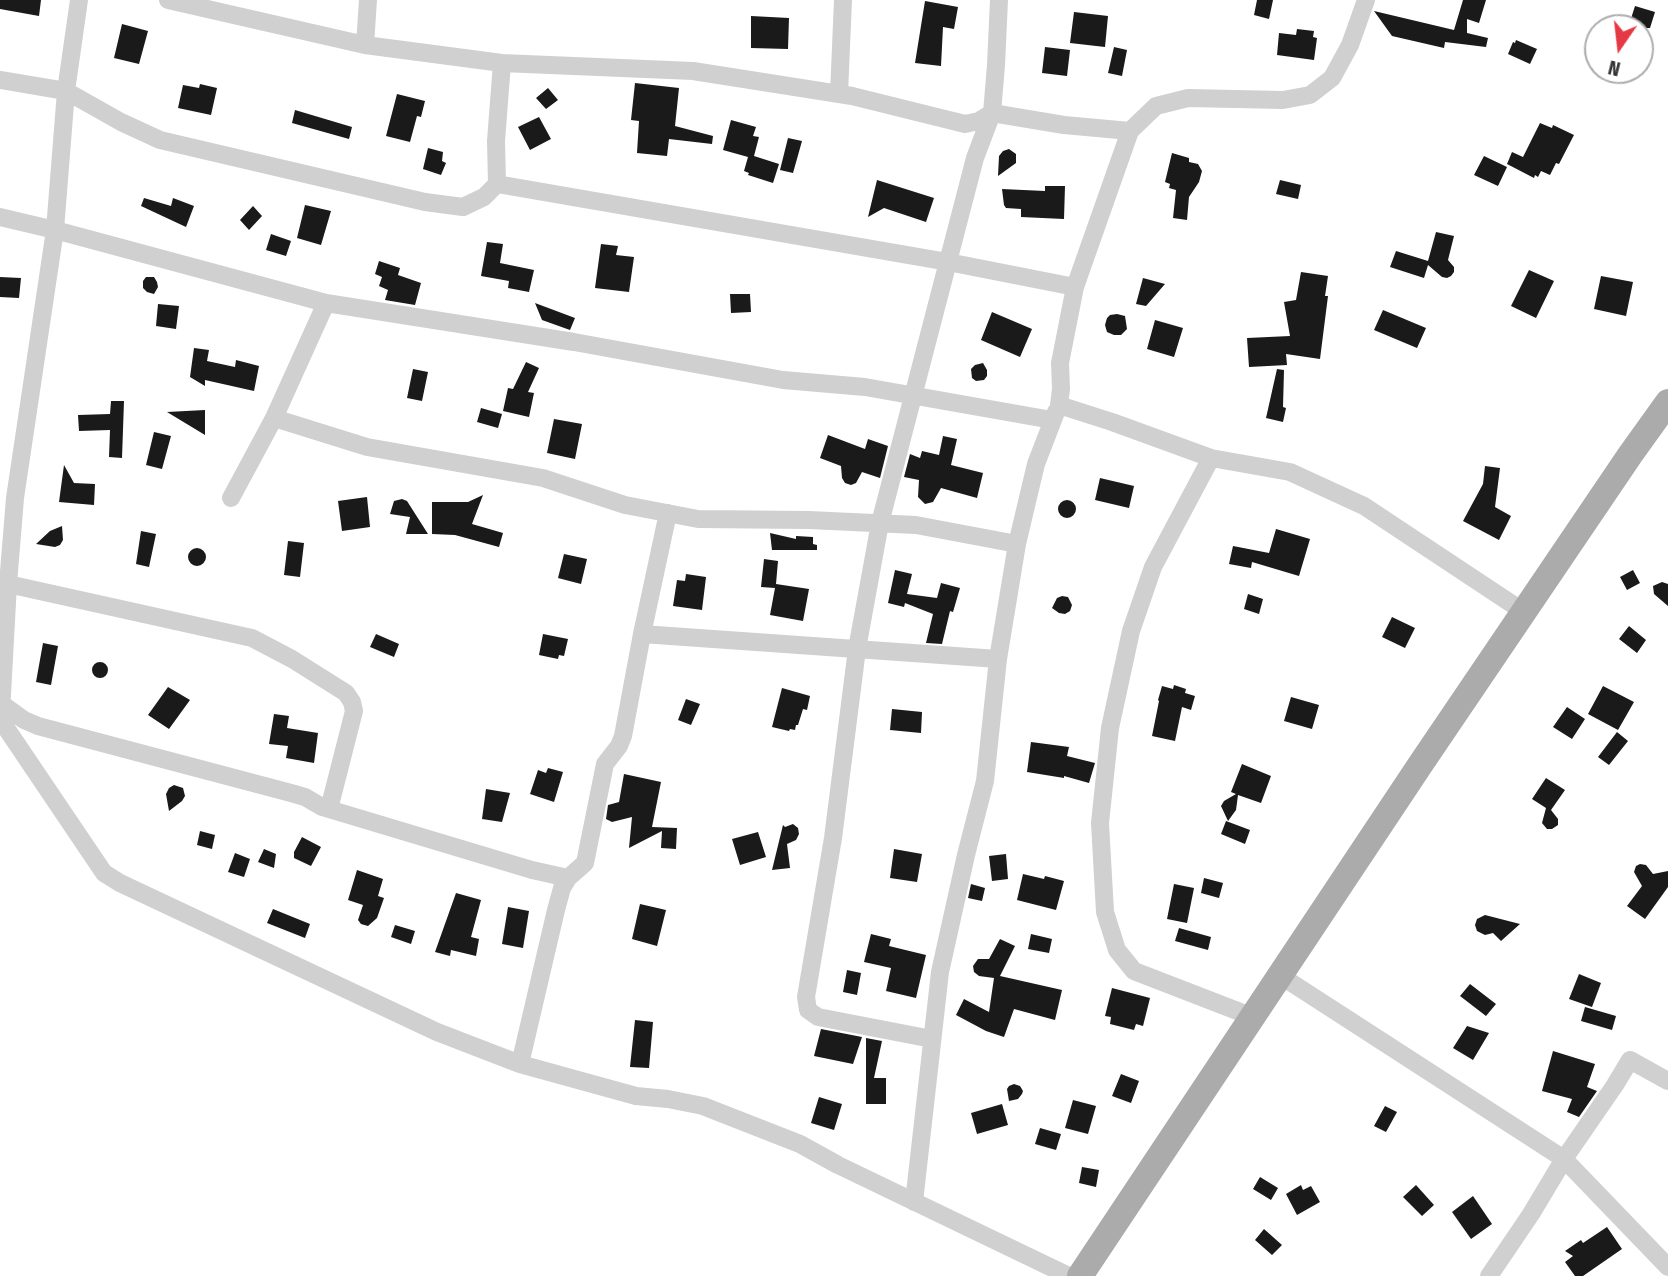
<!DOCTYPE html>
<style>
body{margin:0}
#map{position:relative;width:1668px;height:1276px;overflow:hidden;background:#fff;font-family:"Fira Sans Condensed",sans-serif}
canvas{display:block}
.north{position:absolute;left:1584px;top:14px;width:70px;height:70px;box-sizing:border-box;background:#fff;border:2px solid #adadad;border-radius:50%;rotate:194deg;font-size:19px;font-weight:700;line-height:28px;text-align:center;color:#333}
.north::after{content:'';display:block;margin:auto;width:24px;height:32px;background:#e63946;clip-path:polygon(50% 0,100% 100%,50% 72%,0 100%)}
</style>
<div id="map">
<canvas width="1668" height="1276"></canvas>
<div class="north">N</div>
</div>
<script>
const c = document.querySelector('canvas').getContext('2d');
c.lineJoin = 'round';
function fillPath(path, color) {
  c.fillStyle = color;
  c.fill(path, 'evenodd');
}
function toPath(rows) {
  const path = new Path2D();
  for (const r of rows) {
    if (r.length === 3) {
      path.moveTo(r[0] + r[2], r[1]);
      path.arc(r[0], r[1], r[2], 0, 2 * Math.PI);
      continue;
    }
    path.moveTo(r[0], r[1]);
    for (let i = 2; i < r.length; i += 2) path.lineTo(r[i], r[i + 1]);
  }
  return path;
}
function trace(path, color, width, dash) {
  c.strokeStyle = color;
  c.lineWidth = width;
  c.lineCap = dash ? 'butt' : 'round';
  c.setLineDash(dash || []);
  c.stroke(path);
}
const building = toPath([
 [0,0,41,0,39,16,0,9],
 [1257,0,1273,0,1269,19,1254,15],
 [1463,0,1486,0,1479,23,1467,19,1467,33,1488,38,1486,47,1445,42,1444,48,1392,36,1374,11,1454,30],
 [925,1,958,7,954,29,943,27,941,66,915,63],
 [1635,6,1655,12,1650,28,1628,28],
 [1074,12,1108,16,1105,47,1070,43],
 [751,16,789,18,788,49,751,48],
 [122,24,148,31,139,64,114,58],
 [1297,29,1314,31,1313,37,1317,38,1314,60,1277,55,1279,33,1296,35],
 [1516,40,1537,49,1530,64,1508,54,1513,42,1515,43],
 [1045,47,1070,50,1067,76,1042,73],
 [1114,47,1127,50,1122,76,1108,73],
 [635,83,679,88,675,126,713,136,712,144,669,139,667,156,637,153,639,121,631,120],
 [200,84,217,88,211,115,178,108,183,85,199,88],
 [548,88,558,100,546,109,536,98],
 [397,94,425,101,421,117,417,116,410,142,386,136],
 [295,110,352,127,349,139,292,123],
 [539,117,551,139,530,150,518,127],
 [731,120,756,127,753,136,759,137,754,156,779,164,773,183,748,175,749,173,744,171,748,157,723,150],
 [1540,123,1552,128,1553,125,1574,135,1559,164,1556,163,1550,175,1541,171,1538,177,1535,175,1534,178,1507,164,1512,152,1523,157],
 [788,138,802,141,793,173,780,170],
 [428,148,443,152,442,161,446,163,441,175,423,169],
 [1009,149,1016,154,1016,163,998,176,999,156,1003,151],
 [1172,153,1189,158,1189,162,1198,164,1202,171,1199,182,1189,197,1187,220,1173,218,1176,190,1169,188,1170,184,1165,182],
 [1484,156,1507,167,1498,186,1474,175],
 [877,180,934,198,926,222,884,208,868,217],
 [1280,180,1301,185,1298,199,1276,194],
 [1045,186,1065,186,1064,219,1021,217,1021,209,1006,208,1004,205,1002,189,1045,191],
 [144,198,171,206,173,198,194,206,186,227,141,206],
 [305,205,331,211,321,245,297,238],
 [253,206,262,216,249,230,240,220],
 [1436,232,1454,236,1448,260,1454,267,1454,272,1451,276,1447,278,1442,277,1428,265,1424,278,1390,267,1396,251,1428,261],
 [271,234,291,241,286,256,266,250],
 [487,242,503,244,500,263,534,270,529,292,508,288,509,281,481,276],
 [601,244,618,246,616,255,634,257,629,292,595,288],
 [379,261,400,268,398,275,421,283,415,305,385,300,388,290,379,286,382,277,375,274],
 [1529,270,1554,281,1536,318,1511,306],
 [1301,272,1328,276,1325,296,1328,296,1320,359,1286,354,1287,365,1249,367,1247,338,1290,336,1284,302,1296,300],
 [1601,276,1633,282,1626,316,1594,309],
 [0,277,21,278,19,298,0,297],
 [146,277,154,277,157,282,158,287,154,294,147,292,143,288,143,281],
 [1143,278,1165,284,1146,306,1136,304],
 [730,294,750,294,751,312,731,313],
 [535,303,575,318,570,330,542,320],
 [158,304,179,306,176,329,156,326],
 [1383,310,1426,328,1417,348,1374,330],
 [992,312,1032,329,1020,357,981,340],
 [1117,314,1125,316,1127,329,1121,335,1114,335,1107,332,1105,325,1107,318,1110,315],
 [1155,320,1183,328,1174,357,1147,349],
 [194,348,209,350,207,361,235,367,236,360,259,366,254,391,205,380,205,386,190,377],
 [526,362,539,368,528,392,534,393,529,417,503,411,508,388,513,389],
 [983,363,987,370,987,376,984,380,976,381,972,378,971,369,975,365],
 [413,369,428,372,422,401,407,398],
 [1277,369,1284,370,1283,407,1286,408,1283,422,1266,418],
 [111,401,124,401,122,458,109,457,110,430,79,431,78,415,110,414],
 [481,408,502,414,498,428,477,422],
 [205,410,205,435,167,412],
 [554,419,582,424,575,459,547,453],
 [154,432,171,436,162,469,146,465],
 [828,435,865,449,868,439,888,446,880,478,862,472,856,483,851,485,845,483,842,478,841,466,820,458],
 [943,436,957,439,951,465,983,473,977,498,941,488,933,502,925,504,918,497,919,480,904,477,910,454,920,458,922,451,939,455],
 [64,465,74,483,95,484,94,505,59,502],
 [1485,466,1500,468,1495,507,1511,516,1499,540,1463,521,1483,484],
 [1100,478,1134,486,1129,508,1095,500],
 [483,495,472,524,503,533,499,547,455,535,432,534,432,502,468,502],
 [367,497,370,527,342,531,338,501],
 [402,499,407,501,428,534,406,534,410,517,390,514,394,501],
 [1067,509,9],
 [62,526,63,540,60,545,55,547,36,544,50,531],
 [1276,529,1310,539,1299,576,1252,562,1251,568,1229,564,1233,546,1269,553],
 [141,531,156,534,149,567,136,564],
 [770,533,796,539,796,536,813,537,813,544,817,545,817,550,772,550],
 [288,541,304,543,300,577,284,575],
 [197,557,9],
 [564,554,587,559,581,584,558,578],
 [764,559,778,561,776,584,809,589,803,621,770,615,775,588,761,587],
 [895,570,912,574,907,594,937,598,941,583,960,588,953,612,950,611,942,644,926,643,933,614,905,603,904,607,888,603],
 [1633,570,1640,583,1627,590,1620,577],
 [686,574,706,577,702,610,673,606,677,580,685,581],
 [1662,582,1668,584,1668,606,1654,594,1653,586],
 [1248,594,1263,599,1259,614,1244,609],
 [1062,596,1068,597,1072,605,1070,611,1065,614,1059,613,1052,608,1057,598],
 [1392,617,1415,628,1405,648,1382,637],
 [1629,626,1646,640,1637,653,1619,639],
 [376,634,399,644,394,657,370,647],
 [543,634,568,639,564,656,559,655,558,659,539,655],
 [43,643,58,646,51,685,36,682],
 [100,670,8],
 [1174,685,1186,689,1185,693,1195,696,1191,710,1182,707,1175,741,1152,736,1159,701,1158,700,1162,686,1173,689],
 [1603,686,1634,702,1618,730,1588,714],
 [168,687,190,700,169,729,148,715],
 [782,688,810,696,807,710,803,709,798,725,796,725,795,730,790,729,789,731,772,727],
 [1291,697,1319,705,1312,729,1284,721],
 [686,699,700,704,691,725,678,720],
 [1567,707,1585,719,1572,739,1553,727],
 [892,709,922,712,921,733,890,730],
 [274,714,289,716,287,728,318,733,314,763,286,758,288,746,269,744],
 [1617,732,1628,741,1609,765,1598,757],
 [1031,742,1069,747,1067,756,1095,763,1089,783,1064,776,1064,778,1027,772],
 [1242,764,1271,776,1261,803,1238,795,1236,810,1228,821,1221,806,1224,801,1236,794,1231,792],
 [548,768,563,772,554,802,530,794,538,770,546,773],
 [624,774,661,782,652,827,677,828,676,849,661,848,662,831,629,848,632,817,612,822,606,819,608,805,619,802],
 [1546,778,1565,790,1551,810,1558,819,1558,825,1552,829,1547,829,1542,823,1546,808,1532,799],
 [174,785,183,788,185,796,182,801,169,811,166,794,169,788],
 [486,789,510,793,502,822,482,819],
 [1226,821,1250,830,1245,844,1221,834],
 [793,824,798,828,799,834,796,840,787,844,790,868,772,870,783,825,785,827],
 [200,831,215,835,212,849,197,845],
 [758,832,766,857,740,865,732,839],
 [302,837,321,847,311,866,294,858,294,852],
 [264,849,276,854,274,868,258,862],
 [894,849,922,854,917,882,890,878],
 [235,853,250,859,244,877,228,872],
 [1006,854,1008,879,992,881,989,856],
 [1640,864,1646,865,1653,874,1668,871,1668,887,1645,919,1627,906,1642,886,1634,872,1636,866],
 [357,870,383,879,378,896,384,898,377,918,368,926,361,924,358,920,363,905,348,900],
 [1023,874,1044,879,1045,876,1064,881,1056,910,1017,900],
 [1204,878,1223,883,1219,898,1201,893],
 [971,884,985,888,982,901,968,898],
 [1174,884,1194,888,1187,923,1167,919],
 [456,893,481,900,471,937,479,939,476,956,451,950,450,956,435,952],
 [640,904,666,910,657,946,632,939],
 [508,907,529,911,523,948,502,944],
 [273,909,310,924,305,938,267,923],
 [1485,915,1520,924,1501,941,1493,933,1485,935,1477,931,1475,925,1477,919],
 [395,925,415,931,411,944,391,937],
 [1179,928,1211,937,1208,950,1175,941],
 [871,934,891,939,889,946,926,955,916,998,886,991,891,968,864,962],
 [1031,934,1052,939,1049,953,1028,949],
 [1000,939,1015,946,1000,976,1062,990,1055,1020,1014,1009,1004,1037,986,1031,956,1015,964,999,989,1012,994,978,979,976,974,972,973,966,978,959,989,959],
 [847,970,861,973,857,995,843,992],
 [1579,974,1601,983,1592,1007,1569,999],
 [1470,984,1496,1004,1486,1016,1460,996],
 [1112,988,1150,998,1143,1026,1136,1024,1134,1030,1110,1024,1111,1017,1105,1016],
 [1585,1007,1616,1016,1612,1030,1581,1021],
 [635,1020,653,1022,649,1068,630,1067],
 [1467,1026,1489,1033,1473,1060,1453,1048],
 [821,1029,862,1037,853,1064,814,1056],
 [866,1038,882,1041,874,1078,886,1078,886,1104,866,1104],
 [1553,1051,1595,1064,1587,1087,1597,1091,1579,1117,1567,1112,1572,1099,1542,1091],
 [1121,1074,1139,1081,1131,1103,1112,1096],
 [1014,1084,1020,1086,1023,1091,1022,1094,1018,1099,1009,1101,1007,1089,1009,1086],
 [819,1097,842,1104,834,1130,811,1123],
 [1073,1100,1096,1106,1088,1134,1065,1128],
 [1002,1104,1008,1125,977,1134,971,1113],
 [1385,1106,1397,1112,1386,1132,1374,1126],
 [1040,1128,1061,1134,1056,1150,1035,1144],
 [1082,1167,1099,1170,1096,1187,1079,1183],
 [1260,1177,1278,1188,1271,1200,1253,1189],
 [1301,1185,1303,1190,1311,1186,1320,1202,1297,1215,1286,1194],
 [1416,1185,1434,1205,1422,1216,1403,1197],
 [1473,1196,1492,1224,1471,1239,1452,1212],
 [1607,1227,1622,1249,1583,1276,1575,1276,1565,1262,1573,1256,1565,1251,1581,1240,1583,1243],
 [1264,1229,1282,1245,1272,1255,1255,1240]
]);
const minor = toPath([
 [168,0,365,45],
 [368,0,365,45,502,63,496,141,497,184,948,262,1075,287,1060,363,1061,389,1059,405,1112,422,1211,458,1290,472,1364,506,1524,612],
 [999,0,996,65,992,113,1064,125,1130,131,1075,287],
 [502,63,693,71,852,96,965,124,979,121,992,113,975,158,880,523,857,649,833,838,806,997,808,1010,818,1017,932,1039],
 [0,80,66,91,121,122,160,140,425,202,463,207,484,197,497,184],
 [839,94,843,0],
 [1130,131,1156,106,1188,98,1283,100,1310,95,1332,78,1350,45,1366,0],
 [0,217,55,230,326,303,574,342,783,380,865,387,1052,420],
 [274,418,326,303],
 [1211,458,1153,567,1131,631,1110,728,1100,823,1105,912,1117,950,1134,971,1253,1017],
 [231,498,274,418,367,447,543,478,625,505,698,519,809,520,916,525,1017,544],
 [8,584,252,638,292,659,346,693,352,702,354,711,329,809],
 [642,634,998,659],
 [2,704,24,720,38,726,291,793,305,797,322,807,532,870,568,878,562,888,556,910,520,1064],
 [1,713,8,584,15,498,55,230,66,91,79,0],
 [0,719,104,873,120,883,437,1032,520,1064,636,1096,668,1099,703,1106,800,1144,838,1165,1069,1276],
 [568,878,585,863,605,764,619,746,623,736,642,634,668,513],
 [1281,976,1564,1159,1668,1267],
 [914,1202,940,972,966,855,985,781,998,659,1017,544,1036,464,1056,412],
 [1489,1276,1531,1214,1564,1159,1615,1085,1630,1060,1668,1081]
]);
const primary = toPath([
 [1080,1276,1420,765,1630,455,1668,402]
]);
fillPath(building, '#1a1a1a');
trace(minor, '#d0d0d0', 18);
trace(primary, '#ababab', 26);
</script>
